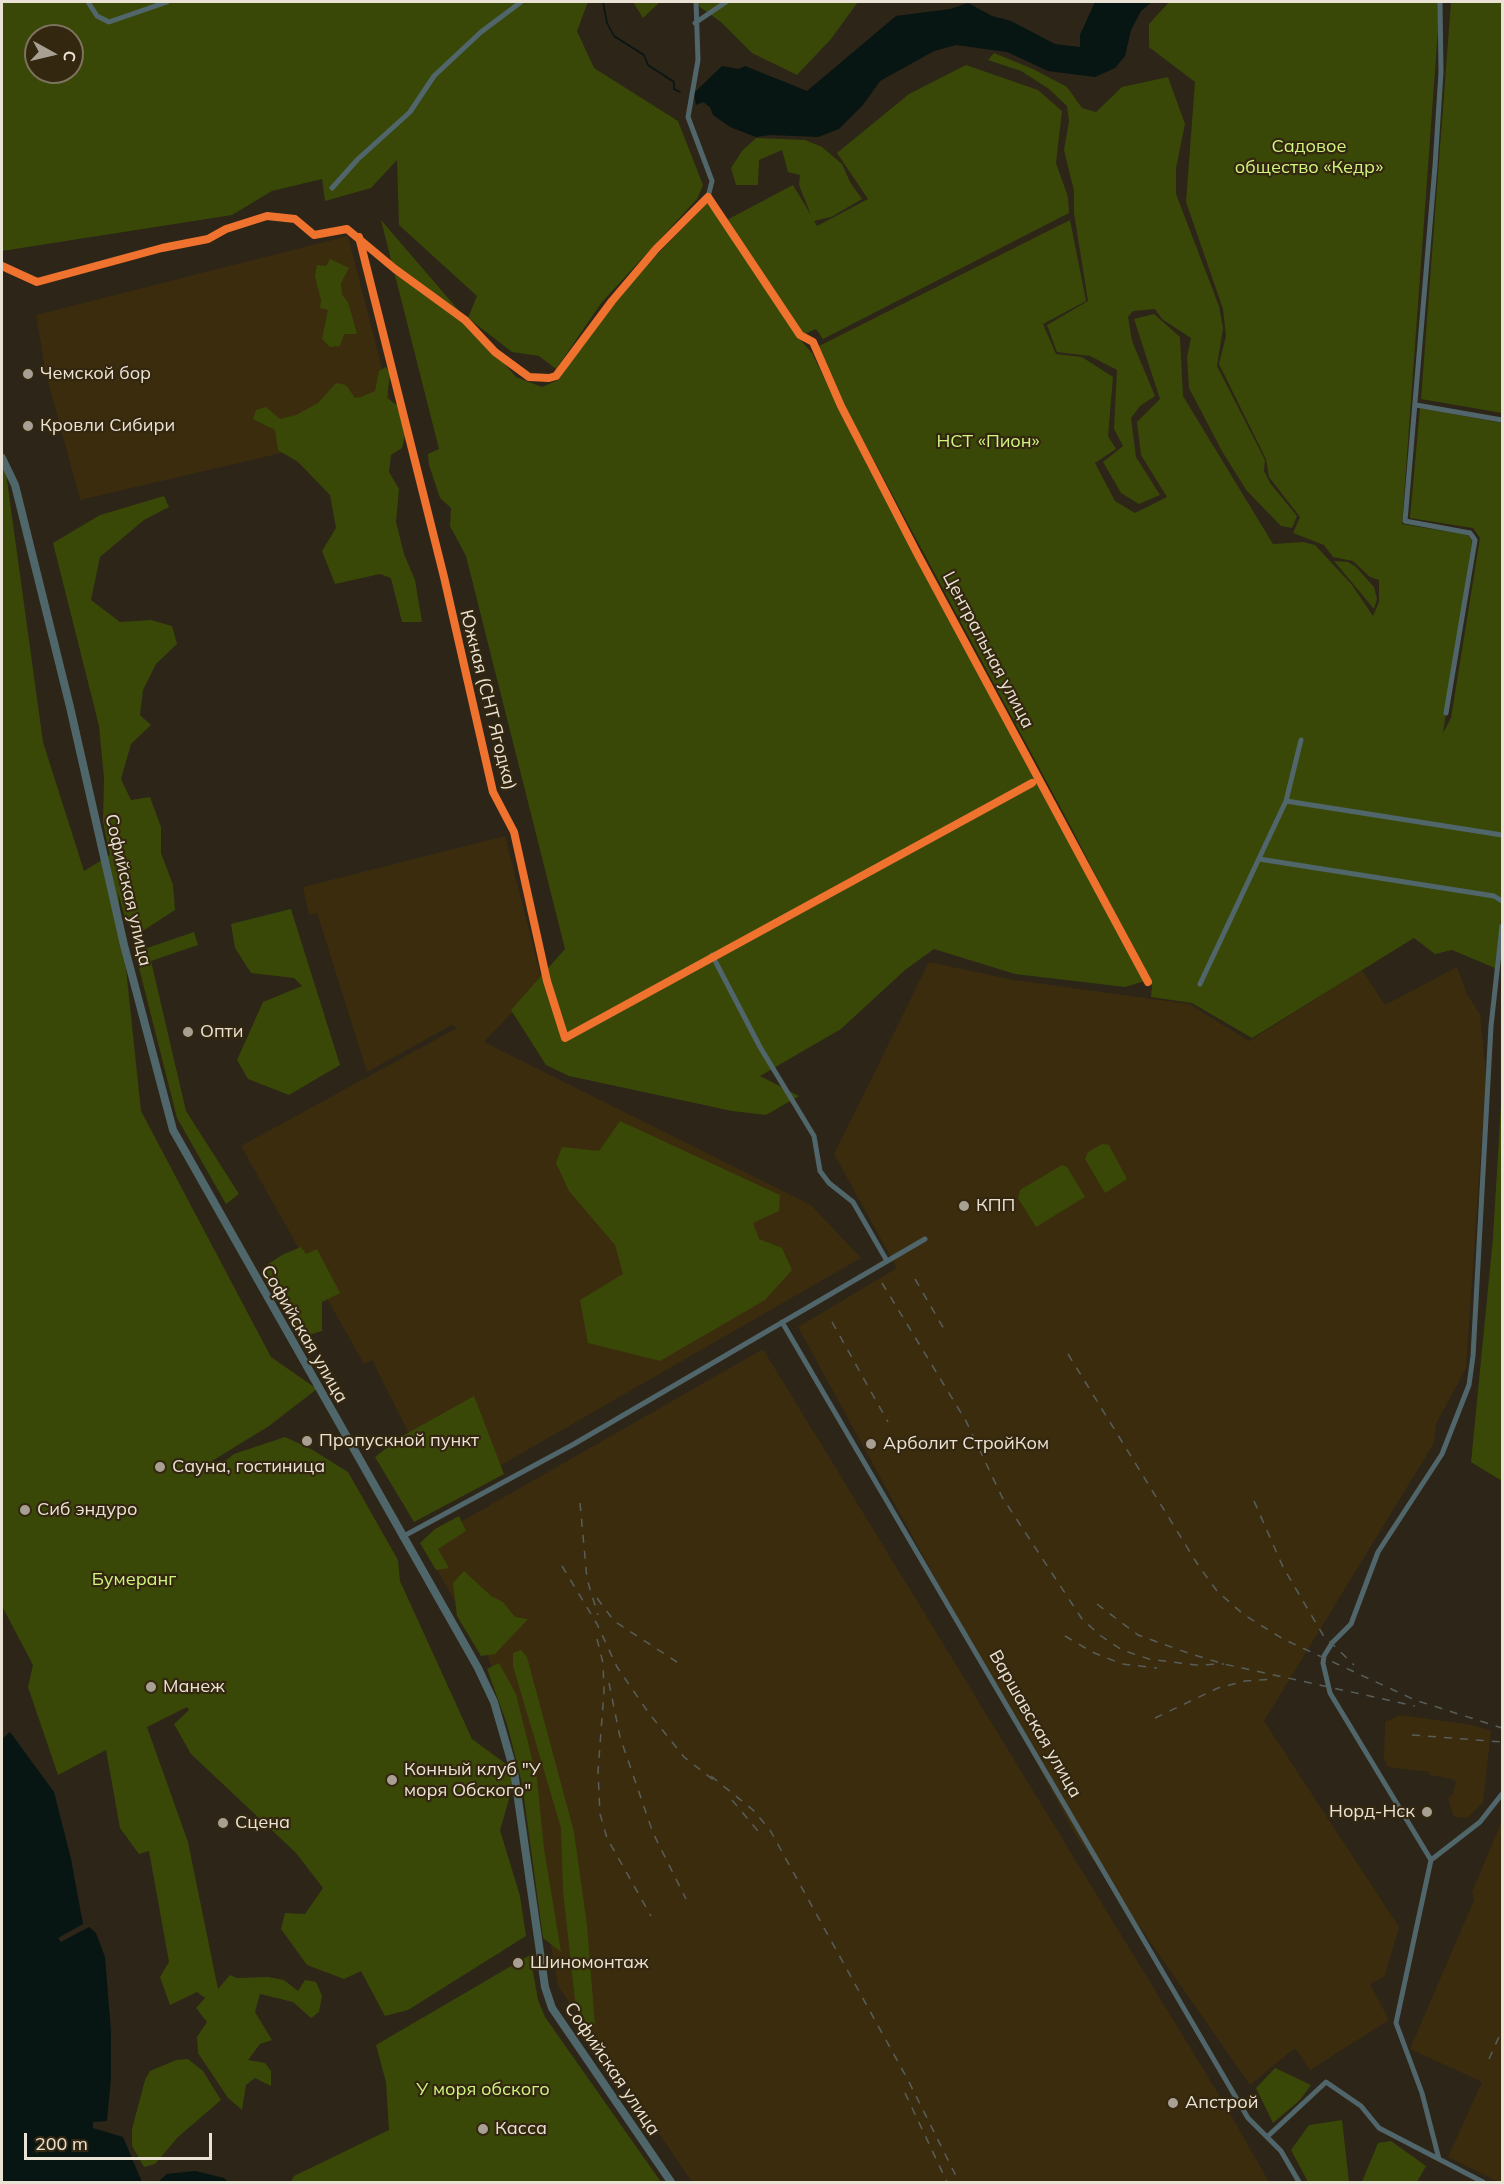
<!DOCTYPE html>
<meta charset="utf-8">
<style>
body{margin:0}
#map{position:relative;width:1504px;height:2184px;overflow:hidden;background:#2c2518;font-family:Mulish,sans-serif}
canvas{display:block}
.frame{position:absolute;inset:0;border:3px solid #eae2d4;pointer-events:none}
.north{position:absolute;left:24px;top:24px;width:60px;height:60px;box-sizing:border-box;background:#342710;border:2px solid #7d725e;border-radius:50%;rotate:98deg;font-size:16px;font-weight:700;line-height:24px;text-align:center;color:#eae2d4}
.north::after{content:'';display:block;margin:auto;width:21px;height:27px;background:#a8a092;clip-path:polygon(50% 0,100% 100%,50% 72%,0 100%)}
.scale{position:absolute;left:24px;top:2133px;width:188px;height:27px;box-sizing:border-box;border:3px solid #eae2d4;border-top:0;padding-left:8px;font-size:18px;line-height:21px;white-space:nowrap;color:#eae2d4;-webkit-text-stroke:4px #342710;paint-order:stroke}
</style>
<div id="map">
<canvas width="1504" height="2184"></canvas>
<div class="frame"></div>
<div class="north">С</div>
<div class="scale">200 m</div>
</div>
<script>
const c = document.querySelector('canvas').getContext('2d');
c.lineJoin = 'round';
function fillPath(path, color) {
  c.fillStyle = color;
  c.fill(path, 'evenodd');
}
function toPath(rows) {
  const path = new Path2D();
  for (const r of rows) {
    path.moveTo(r[0], r[1]);
    for (let i = 2; i < r.length; i += 2) path.lineTo(r[i], r[i + 1]);
  }
  return path;
}
function trace(path, color, width, dash) {
  c.strokeStyle = color;
  c.lineWidth = width;
  c.lineCap = dash ? 'butt' : 'round';
  c.setLineDash(dash || []);
  c.stroke(path);
}
function write(font, color, halo, rows, align = 'center') {
  c.font = font + ' Mulish,sans-serif';
  c.lineWidth = 4.5;
  c.setLineDash([]);
  c.textBaseline = 'middle';
  c.strokeStyle = halo;
  c.fillStyle = color;
  for (const [text, x, y, turn = 0] of rows) {
    c.save();
    c.translate(x, y);
    c.rotate((+turn || 0) * Math.PI / 180);
    c.textAlign = isNaN(turn) ? turn : align;
    if (halo) c.strokeText(text, 0, 0);
    c.fillText(text, 0, 0);
    c.restore();
  }
}
const built = toPath([
 [348,236,397,426,80,500,46,374,36,315],
 [505,836,542,981,484,1042,811,1205,861,1258,442,1499,372,1360,364,1364,241,1146,457,1028,452,1025,367,1072,317,913,309,915,303,887],
 [929,962,1014,980,1189,1004,1249,1041,1362,970,1385,1005,1457,967,1467,994,1480,1014,1486,1077,1466,1368,1436,1424,1434,1443,1264,1721,1399,1927,1385,1976,1370,1984,1389,2020,1310,2070,1295,2048,1250,2085,1077,1837,798,1327,897,1268,834,1154],
 [763,1349,1224,2103,1269,2182,692,2182,558,1986,511,1721,489,1659,422,1544],
 [1400,1715,1472,1725,1491,1731,1483,1803,1467,1818,1454,1817,1452,1811,1448,1798,1452,1795,1456,1782,1452,1779,1430,1775,1430,1772,1388,1767,1384,1759,1385,1722],
 [1502,1821,1502,2182,1499,2182,1448,2157,1482,2082,1410,2049,1474,1900,1472,1892]
]);
const green = toPath([
 [2,2,588,2,577,31,594,68,678,121,703,185,697,199,602,302,556,369,539,356,512,352,468,318,477,296,399,225,397,160,371,188,325,201,322,179,272,191,232,215,2,251],
 [36,36,72,36,72,72,36,72],
 [633,2,660,2,643,18],
 [693,2,858,2,831,39,797,75,752,53,721,22],
 [1169,2,1440,2,1402,524,1468,535,1472,541,1443,733,1451,718,1480,538,1473,528,1410,518,1420,408,1502,423,1502,911,1495,968,1452,950,1435,954,1414,938,1252,1038,1192,1003,1151,997,1152,986,1071,827,835,388,819,346,1070,220,1086,301,1043,324,1056,354,1082,357,1113,377,1108,436,1116,449,1095,463,1115,501,1135,513,1167,497,1141,455,1137,422,1160,399,1134,319,1154,314,1180,337,1183,396,1273,544,1303,542,1315,545,1352,585,1373,616,1379,602,1379,580,1370,577,1353,561,1333,557,1324,545,1293,533,1300,517,1269,477,1266,459,1219,364,1226,336,1223,309,1186,202,1195,82,1149,47,1149,24],
 [1451,2,1502,2,1502,413,1421,399],
 [994,53,1033,69,1067,87,1082,108,1096,112,1122,87,1168,77,1185,124,1176,168,1176,194,1219,306,1223,328,1217,366,1265,460,1264,471,1270,483,1297,516,1292,528,1281,526,1247,491,1223,453,1189,388,1187,357,1191,338,1162,319,1155,309,1133,311,1128,317,1132,341,1155,396,1140,406,1131,418,1136,457,1160,495,1139,504,1121,493,1103,462,1123,446,1114,429,1117,370,1090,356,1057,352,1047,325,1088,301,1074,213,1074,191,1064,150,1069,121,1067,106,1049,89,1021,71,988,60],
 [966,65,1038,90,1062,111,1056,163,1068,197,1069,213,823,339,816,329,798,337,812,353,868,467,1145,981,1125,987,1015,974,934,949,905,970,841,1029,760,1076,799,1096,766,1115,732,1111,569,1076,546,1065,511,1010,565,949,466,556,450,526,451,508,440,498,429,465,428,454,439,449,381,220,516,377,542,387,558,380,611,302,707,203,723,222,793,185,811,215,799,185,800,175,788,172,782,150,759,160,758,185,736,185,731,168,742,151,756,138,805,140,822,147,842,164,850,182,862,199,831,217,814,221,817,226,868,199,837,153,909,94],
 [330,259,349,268,341,283,342,295,348,302,357,334,344,334,340,346,330,347,322,339,328,310,320,308,321,300,315,276,317,265,326,266],
 [386,367,390,374,387,398,397,405,406,432,402,448,391,455,389,472,399,489,396,522,404,554,415,580,422,622,402,622,391,578,380,574,335,584,322,551,336,528,330,495,298,462,278,450,275,430,253,419,256,410,266,407,280,419,296,415,318,403,336,383,346,385,355,398,361,397,375,391,379,371],
 [2,444,43,742,84,871,110,855,103,822,104,778,99,726,53,543,100,515,164,496,169,507,144,520,100,557,91,600,120,622,151,620,172,626,177,644,156,664,143,690,140,715,151,725,131,744,121,779,131,800,150,797,161,827,161,853,173,885,175,910,141,932,126,922,118,892,141,1111,271,1357,317,1389,269,1426,212,1461,216,1468,234,1454,285,1437,311,1449,348,1472,398,1560,400,1581,472,1739,517,1772,500,1830,520,1896,526,1936,408,2010,385,2016,361,1971,344,1979,307,1965,281,1929,285,1913,305,1914,323,1888,296,1853,191,1754,174,1724,189,1710,187,1707,147,1727,188,1842,218,1989,230,1975,237,1978,268,1977,284,1980,298,1991,305,1980,316,1982,322,1996,319,2012,311,2018,293,2002,260,1994,255,2012,272,2040,260,2044,248,2060,265,2063,271,2071,271,2086,255,2078,246,2085,242,2110,228,2098,198,2053,197,2037,207,2022,196,2008,205,1998,197,1992,170,2005,160,1977,169,1962,149,1851,139,1854,120,1828,106,1750,58,1775,28,1687,33,1665,2,1606],
 [1334,561,1348,562,1356,567,1374,587,1377,599,1374,609],
 [291,909,340,1065,289,1095,248,1079,237,1060,263,1002,302,986,294,978,251,973,235,948,231,924],
 [194,932,198,945,151,961,186,1111,239,1194,226,1204,177,1118,135,952],
 [1502,1087,1502,1481,1471,1462,1493,1238],
 [620,1121,780,1195,779,1211,753,1223,759,1239,782,1248,792,1270,765,1300,660,1361,588,1343,580,1300,623,1274,615,1245,569,1191,556,1163,562,1147,599,1151],
 [1102,1144,1109,1145,1127,1179,1105,1193,1085,1159,1088,1152],
 [1062,1165,1067,1167,1085,1197,1036,1227,1018,1198,1020,1190],
 [301,1247,306,1254,317,1249,340,1293,322,1302,322,1331,302,1337,264,1267,282,1255],
 [474,1396,504,1474,414,1522,375,1457,399,1438],
 [459,1516,466,1531,438,1549,449,1568,436,1570,420,1543,435,1529],
 [464,1571,491,1596,503,1602,515,1617,528,1619,495,1654,481,1656,457,1616,453,1583],
 [521,1650,527,1657,574,1832,587,1925,595,2025,588,2026,575,2000,563,1891,561,1828,513,1666,513,1653],
 [499,1663,516,1694,537,1779,544,1849,561,1952,543,1938,522,1783,507,1724,487,1669],
 [530,1955,538,2000,545,2017,661,2182,291,2182,294,2176,389,2130,386,2082,376,2045],
 [188,2059,203,2071,221,2100,178,2137,155,2164,144,2167,132,2146,132,2129,145,2080,150,2071,176,2060],
 [1275,2068,1311,2085,1300,2100,1273,2123,1256,2088],
 [1342,2120,1349,2182,1308,2182,1291,2150,1309,2125],
 [1391,2141,1426,2166,1417,2182,1362,2182,1378,2143]
]);
const water = toPath([
 [1095,2,1152,2,1141,11,1131,30,1125,56,1115,68,1095,77,1048,71,1007,52,956,45,934,51,880,81,863,105,839,129,818,137,770,135,756,137,730,127,713,115,710,107,703,102,696,105,694,93,722,66,739,69,745,66,807,91,896,16,950,9,968,3,992,16,1011,21,1055,44,1080,47,1080,35],
 [10,1732,54,1792,71,1859,83,1924,58,1938,61,1942,89,1927,96,1933,105,1957,111,2032,111,2078,107,2121,93,2122,93,2128,123,2137,142,2182,2,2182,2,1739],
 [195,2171,224,2178,228,2182,158,2182,167,2174]
]);
const stream = toPath([
 [603,2,607,23,614,36,644,55,648,65,674,82,674,89,680,92]
]);
const street = toPath([
 [88,2,97,16,109,22,167,2],
 [696,2,698,60,688,117,712,181,708,197],
 [1440,2,1441,72,1435,166,1405,521,1470,533,1475,540,1446,713],
 [695,23,726,2],
 [332,188,358,159,410,112,434,76,481,32,521,2],
 [359,237,444,577,493,792,514,832,547,981,565,1038,1032,783],
 [2,266,37,282,162,248,208,239,226,229,267,216,295,219,314,235,347,229,395,269,465,320,495,352,529,377,549,378,556,376,612,301,656,249,708,197,800,335,813,342,841,406,918,555,1148,982],
 [1416,405,1502,420],
 [1286,801,1502,835],
 [1259,859,1494,896,1502,901],
 [712,955,760,1047,814,1136,820,1171,829,1183,853,1202,887,1261],
 [1200,984,1286,801,1301,740],
 [782,1322,1248,2118,1281,2151,1299,2182],
 [402,1537,574,1444,925,1239],
 [1431,1860,1330,1693,1323,1663,1324,1656,1332,1643,1351,1624,1378,1552,1442,1454,1469,1385,1473,1356,1491,1026,1502,926],
 [1267,2137,1326,2082,1361,2106,1379,2128,1483,2182],
 [1439,2159,1422,2093,1396,2023,1431,1860,1480,1822,1502,1794]
]);
const secondary = toPath([
 [2,458,15,485,70,707,124,945,173,1130,478,1668,494,1702,514,1771,545,1987,552,2008,671,2182]
]);
const rail = toPath([
 [915,1279,944,1329],
 [882,1283,966,1421,1002,1497,1082,1619,1101,1636,1122,1650,1149,1659,1196,1665,1224,1664],
 [832,1322,888,1422],
 [1068,1354,1198,1565,1217,1591,1243,1614,1283,1639,1415,1700,1502,1728],
 [1254,1501,1283,1567,1323,1635,1354,1665],
 [580,1503,587,1579,598,1615],
 [562,1566,597,1624,617,1667,648,1712,684,1757,716,1782],
 [597,1598,614,1621,677,1662],
 [1097,1604,1138,1635,1188,1653,1224,1664,1415,1706],
 [1065,1636,1092,1652,1122,1664,1157,1668],
 [597,1639,603,1663,604,1691,598,1772,600,1814,607,1838,651,1916],
 [609,1683,620,1737,653,1833,686,1899],
 [1155,1718,1218,1688,1245,1681,1274,1679],
 [1412,1735,1502,1742],
 [711,1776,753,1810,770,1830,908,2080,959,2182],
 [732,1800,763,1837],
 [1489,2059,1502,2030],
 [905,2093,947,2182]
]);
const cycleway = toPath([
 [359,237,444,577,493,792,514,832,547,981,565,1038,1032,783],
 [2,266,37,282,162,248,208,239,226,229,267,216,295,219,314,235,347,229,395,269,465,320,495,352,529,377,549,378,556,376,612,301,656,249,708,197,800,335,813,342,841,406,918,555,1148,982]
]);
const markers = [
 [28,374,6,"#a8a092"],
 [28,426,6,"#a8a092"],
 [188,1032,6,"#a8a092"],
 [964,1206,6,"#a8a092"],
 [307,1441,6,"#a8a092"],
 [871,1444,6,"#a8a092"],
 [160,1467,6,"#a8a092"],
 [25,1510,6,"#a8a092"],
 [151,1687,6,"#a8a092"],
 [392,1780,6,"#a8a092"],
 [1427,1812,6,"#a8a092"],
 [223,1823,6,"#a8a092"],
 [518,1963,6,"#a8a092"],
 [1173,2103,6,"#a8a092"],
 [483,2129,6,"#a8a092"]
];
const parkNames = [
 ["Садовое",1309,147],
 ["общество «Кедр»",1309,168],
 ["НСТ «Пион»",988,442],
 ["Бумеранг",134,1580],
 ["У моря обского",483,2090]
];
const poiNames = [
 ["Чемской бор",40,374],
 ["Кровли Сибири",40,426],
 ["Опти",200,1032],
 ["КПП",976,1206],
 ["Пропускной пункт",319,1441],
 ["Арболит СтройКом",883,1444],
 ["Сауна, гостиница",172,1467],
 ["Сиб эндуро",37,1510],
 ["Манеж",163,1687],
 ["Конный клуб \"У",404,1770],
 ["моря Обского\"",404,1791],
 ["Норд-Нск",1415,1812,"right"],
 ["Сцена",235,1823],
 ["Шиномонтаж",530,1963],
 ["Апстрой",1185,2103],
 ["Касса",495,2129]
];
const streetNames = [
 ["Центральная улица",988,650,62],
 ["Южная (СНТ Ягодка)",488,700,76],
 ["Софийская улица",128,890,77],
 ["Софийская улица",304,1334,60],
 ["Варшавская улица",1035,1724,60],
 ["Софийская улица",612,2069,56]
];
fillPath(built, '#3b2c0e');
fillPath(green, '#394807');
fillPath(water, '#071513');
trace(stream, '#071513', 1.5);
trace(street, '#51666b', 5);
trace(secondary, '#4f666a', 8);
trace(rail, '#585e5a', 1.5, [8, 8]);
trace(cycleway, '#ef722f', 8);
for (const [x, y, r, color] of markers) {
  const dot = new Path2D();
  dot.arc(x, y, r, 0, 2 * Math.PI);
  c.fillStyle = color;
  c.fill(dot);
  trace(dot, '#342710', 2);
}
write('18px', '#cff57f', '#342710', parkNames);
write('18px', '#eae2d4', '#342710', poiNames, 'left');
write('18px', '#eae2d4', '#342710', streetNames);
</script>
